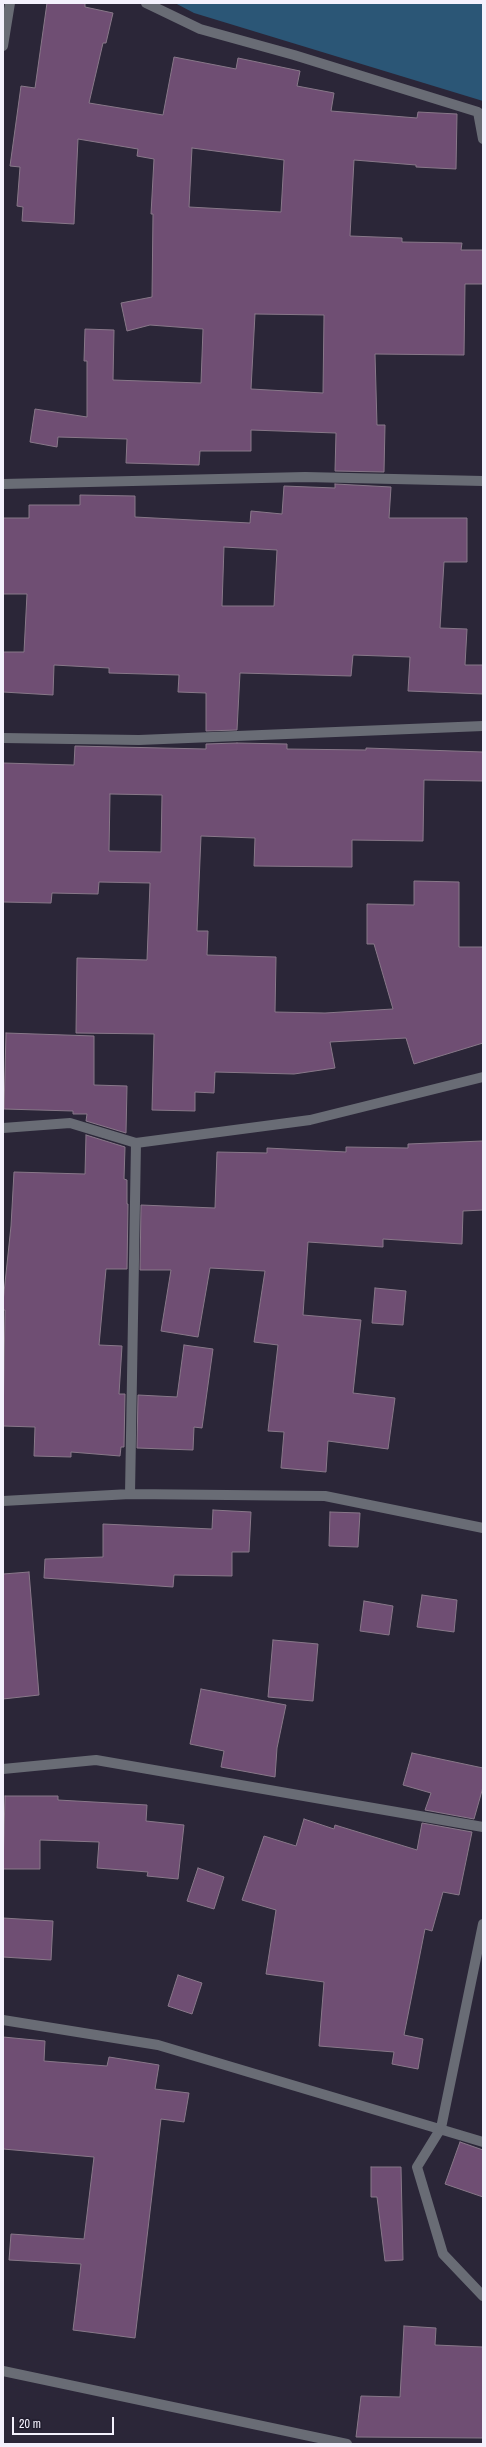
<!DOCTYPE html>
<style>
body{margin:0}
#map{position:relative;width:486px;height:2447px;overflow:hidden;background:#2b2638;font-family:"Archivo Narrow",sans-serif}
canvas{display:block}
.frame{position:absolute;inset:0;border:4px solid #f4f1fd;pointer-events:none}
.scale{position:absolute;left:12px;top:2417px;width:102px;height:18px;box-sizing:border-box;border:2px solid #f4f1fd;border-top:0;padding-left:5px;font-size:12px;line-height:14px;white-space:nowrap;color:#f4f1fd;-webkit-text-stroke:3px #211d2e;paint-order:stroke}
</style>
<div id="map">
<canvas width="486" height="2447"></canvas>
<div class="frame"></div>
<div class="scale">20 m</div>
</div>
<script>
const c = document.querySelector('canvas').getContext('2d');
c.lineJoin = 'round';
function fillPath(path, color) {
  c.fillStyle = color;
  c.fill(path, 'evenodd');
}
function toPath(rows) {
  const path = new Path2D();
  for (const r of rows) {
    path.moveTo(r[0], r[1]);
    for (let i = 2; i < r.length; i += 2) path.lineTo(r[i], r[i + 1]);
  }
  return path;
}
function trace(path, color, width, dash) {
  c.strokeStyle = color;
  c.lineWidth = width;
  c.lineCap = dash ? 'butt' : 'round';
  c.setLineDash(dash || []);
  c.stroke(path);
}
const water = toPath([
 [175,3,483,3,483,101,194,13]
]);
const building = toPath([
 [47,3,85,3,85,7,113,13,106,43,103,43,89,103,163,115,174,57,236,69,238,58,300,71,297,86,334,93,331,111,417,118,418,112,457,114,456,169,416,167,416,165,354,160,350,236,402,238,402,242,462,243,461,250,483,250,483,284,465,284,464,355,375,354,377,425,385,425,384,472,335,471,336,433,251,430,251,451,200,451,199,465,126,463,127,439,58,437,57,447,30,442,35,409,87,417,87,361,84,361,85,329,114,330,113,380,201,383,203,329,150,325,127,331,121,303,152,297,153,214,151,214,154,159,137,156,138,149,78,139,74,224,22,221,23,207,17,206,20,167,10,166,21,86,35,88,47,3],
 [192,148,284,160,281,212,189,207,192,148],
 [255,314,324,315,323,393,251,389,255,314],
 [335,484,391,487,389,518,467,518,467,562,444,562,440,628,467,629,465,665,483,665,483,694,408,691,410,657,353,655,351,676,240,673,237,730,206,731,206,693,178,692,179,675,109,673,109,668,54,665,53,695,3,692,3,652,24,652,27,594,3,594,3,518,29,518,29,505,80,505,80,495,135,496,135,517,250,523,251,511,282,514,284,486,335,488,335,484],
 [224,547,277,550,274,606,222,606,224,547],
 [237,743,287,744,287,749,366,750,366,748,483,752,483,781,424,780,423,841,352,840,352,867,254,866,255,838,201,836,197,931,208,931,207,955,276,957,275,1012,325,1013,393,1009,374,944,367,944,367,904,414,905,414,881,459,882,459,947,483,947,483,1043,414,1064,406,1038,330,1042,335,1068,294,1074,215,1072,214,1093,195,1092,195,1111,152,1110,154,1034,76,1033,77,958,147,960,150,883,99,882,98,894,52,893,51,903,3,902,3,763,74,765,75,746,206,749,206,744,237,743],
 [110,794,162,795,161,852,109,851,110,794],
 [6,1033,94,1036,94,1085,127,1086,126,1133,86,1121,87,1114,73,1114,73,1111,4,1109,6,1033],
 [86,1135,125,1147,124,1179,127,1180,127,1204,128,1204,127,1269,106,1269,99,1345,122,1346,119,1394,125,1394,124,1447,121,1447,120,1456,71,1452,71,1457,34,1456,35,1427,3,1426,5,1310,3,1310,3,1302,11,1226,14,1172,85,1174,86,1135],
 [483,1141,483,1210,463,1211,462,1244,383,1239,383,1247,308,1242,303,1315,361,1320,353,1393,395,1398,388,1449,328,1441,326,1472,281,1468,284,1432,268,1431,278,1345,254,1342,265,1271,210,1268,198,1337,161,1331,171,1270,140,1270,141,1205,215,1208,217,1152,267,1153,267,1148,346,1152,346,1147,408,1148,408,1144,483,1141],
 [375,1288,406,1291,403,1325,372,1323,375,1288],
 [184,1345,213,1349,202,1428,194,1427,193,1450,137,1448,138,1395,177,1397,184,1345],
 [213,1510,251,1512,249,1552,232,1552,232,1576,174,1575,173,1587,44,1578,45,1559,103,1557,103,1524,212,1529,213,1510],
 [330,1512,360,1513,358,1547,329,1546,330,1512],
 [29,1572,39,1695,3,1699,3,1574,29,1572],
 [422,1595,457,1600,454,1632,417,1627,422,1595],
 [364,1601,393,1606,389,1635,360,1631,364,1601],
 [273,1640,318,1644,313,1701,268,1697,273,1640],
 [201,1689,286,1705,277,1748,275,1777,221,1767,224,1751,190,1744,201,1689],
 [412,1753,483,1768,483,1787,474,1819,425,1810,431,1793,403,1785,412,1753],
 [5,1796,58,1796,58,1800,147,1805,146,1821,184,1825,178,1879,147,1876,148,1872,97,1868,99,1842,40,1840,40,1869,3,1869,5,1796],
 [304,1819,334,1829,335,1825,417,1850,422,1823,472,1832,459,1895,443,1892,432,1931,425,1929,404,2035,423,2039,418,2069,392,2064,394,2052,319,2046,324,1982,266,1974,276,1910,242,1900,264,1836,296,1846,304,1819],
 [198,1868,224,1877,214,1909,187,1901,198,1868],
 [3,1918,53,1921,51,1960,3,1957,3,1918],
 [178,1975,202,1983,192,2014,168,2006,178,1975],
 [3,2037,45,2041,44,2061,107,2066,109,2057,159,2065,155,2089,189,2093,184,2122,161,2119,135,2338,73,2330,81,2264,9,2260,11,2234,84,2239,94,2157,3,2149,3,2037],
 [460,2142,483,2150,483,2197,445,2184,460,2142],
 [371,2167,401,2167,403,2260,385,2261,377,2197,371,2197,371,2167],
 [404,2326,436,2328,435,2345,483,2347,483,2438,356,2437,361,2396,400,2397,404,2326]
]);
const minor = toPath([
 [146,3,200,29,294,55,478,112,483,139],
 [3,46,10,3],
 [3,484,305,477,483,481],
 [3,738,139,740,483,726],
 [3,1128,70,1123,136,1143,310,1120,483,1077],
 [130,1494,136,1143],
 [3,1501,130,1494,325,1496,483,1528],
 [3,1769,96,1760,483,1827],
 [483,1924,441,2128,417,2167,443,2254,483,2296],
 [3,2020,158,2045,483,2142],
 [3,2371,347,2444]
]);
fillPath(water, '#2b5676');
fillPath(building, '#6f4e73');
trace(building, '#887889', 1);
trace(minor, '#696c75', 10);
</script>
